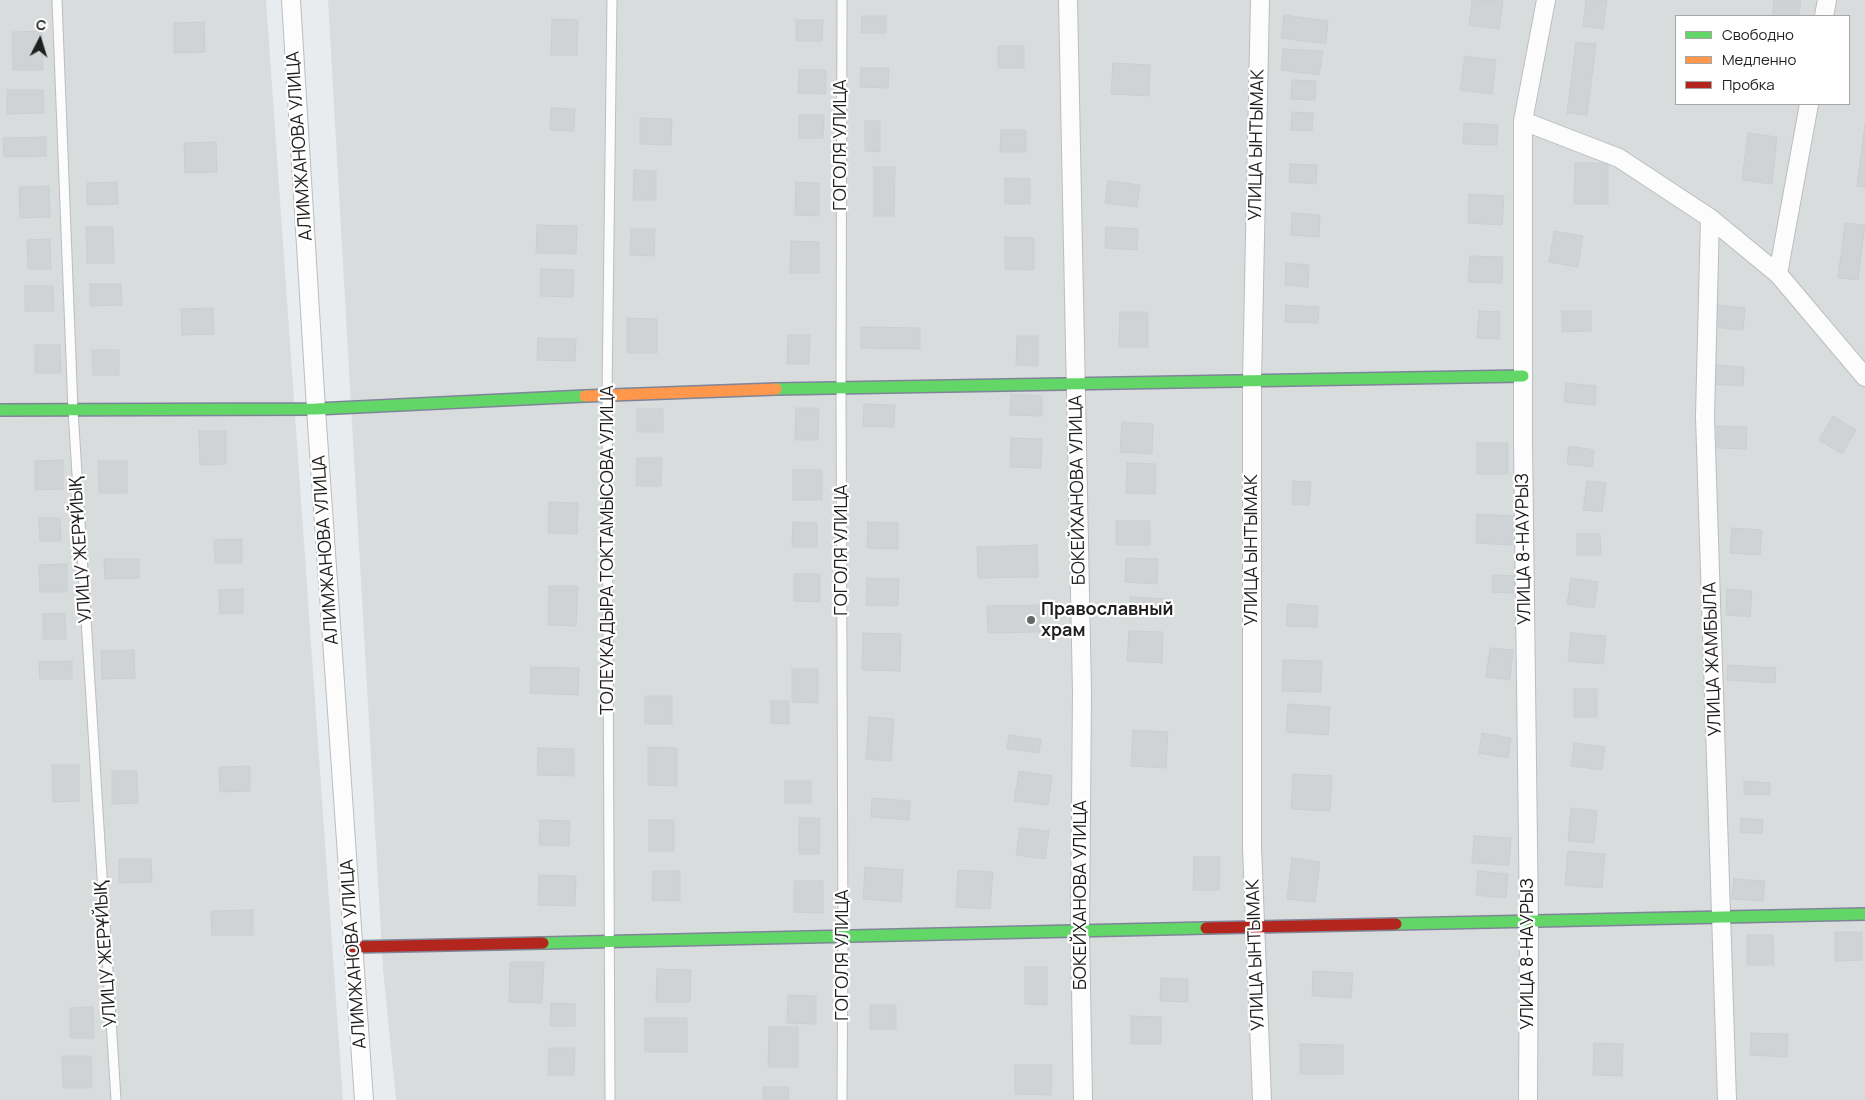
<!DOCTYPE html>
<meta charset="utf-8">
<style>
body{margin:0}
#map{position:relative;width:1865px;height:1100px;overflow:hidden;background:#e8ecee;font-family:Manrope,sans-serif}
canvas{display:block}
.legend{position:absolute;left:1675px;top:15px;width:175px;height:90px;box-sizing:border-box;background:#fff;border:1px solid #a5a5a5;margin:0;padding:6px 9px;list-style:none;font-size:15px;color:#1f1f1f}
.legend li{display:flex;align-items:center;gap:10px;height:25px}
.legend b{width:25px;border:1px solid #a5a5a5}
.north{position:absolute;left:15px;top:15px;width:50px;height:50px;-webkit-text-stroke:4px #fff;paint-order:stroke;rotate:5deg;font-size:14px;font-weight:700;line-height:20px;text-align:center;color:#1f1f1f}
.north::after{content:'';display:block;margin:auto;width:18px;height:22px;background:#1f1f1f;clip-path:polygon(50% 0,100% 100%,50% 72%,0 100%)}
</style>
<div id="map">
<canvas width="1865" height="1100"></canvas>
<ul class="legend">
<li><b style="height:6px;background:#63d668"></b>Свободно</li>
<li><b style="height:6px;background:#ff974d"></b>Медленно</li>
<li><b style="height:6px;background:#b3261e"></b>Пробка</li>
</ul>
<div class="north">С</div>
</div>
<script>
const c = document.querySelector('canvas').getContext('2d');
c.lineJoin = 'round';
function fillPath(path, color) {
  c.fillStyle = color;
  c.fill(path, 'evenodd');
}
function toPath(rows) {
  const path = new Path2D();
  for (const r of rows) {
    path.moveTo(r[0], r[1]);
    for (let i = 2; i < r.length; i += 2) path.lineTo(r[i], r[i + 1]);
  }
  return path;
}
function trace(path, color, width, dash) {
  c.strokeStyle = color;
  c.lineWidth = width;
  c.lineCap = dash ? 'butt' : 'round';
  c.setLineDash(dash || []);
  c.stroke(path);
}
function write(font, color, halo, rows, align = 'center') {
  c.font = font + ' Manrope,sans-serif';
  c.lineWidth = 4.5;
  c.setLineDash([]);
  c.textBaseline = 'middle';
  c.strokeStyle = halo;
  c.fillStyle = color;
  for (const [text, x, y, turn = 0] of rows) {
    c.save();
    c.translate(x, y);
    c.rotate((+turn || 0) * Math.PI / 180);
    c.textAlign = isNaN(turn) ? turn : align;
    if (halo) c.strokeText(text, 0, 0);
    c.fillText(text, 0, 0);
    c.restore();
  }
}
const residential = toPath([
 [0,0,266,0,343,1100,0,1100],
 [328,0,1865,0,1865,1100,396,1100,383,969],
 [1676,16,1849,16,1849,104,1676,104]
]);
const building = toPath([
 [1472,0,1503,1,1499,29,1469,25,1472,0],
 [1586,0,1607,0,1603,29,1583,26,1586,0],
 [1774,0,1801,0,1799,16,1772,16,1774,0],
 [1284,15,1328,21,1326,44,1281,38,1284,15],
 [862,16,886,16,886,33,861,33,862,16],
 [552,19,578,20,577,55,551,55,552,19],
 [796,20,823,20,822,41,796,41,796,20],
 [204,22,205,52,174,53,174,23,204,22],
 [42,31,43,70,13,70,12,32,42,31],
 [1576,42,1596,44,1587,115,1567,113,1576,42],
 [998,46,1024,46,1024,68,998,68,998,46],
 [1283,49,1323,51,1319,75,1281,70,1283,49],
 [1465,56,1496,60,1492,94,1460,90,1465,56],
 [1113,63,1150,65,1149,96,1111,94,1113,63],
 [861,68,889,68,888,88,860,87,861,68],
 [799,70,826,70,826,94,798,93,799,70],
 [1292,80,1316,81,1315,100,1291,99,1292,80],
 [7,90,43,90,44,113,7,114,7,90],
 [551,108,575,109,574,131,550,130,551,108],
 [1292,112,1313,113,1312,131,1291,130,1292,112],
 [799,115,824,115,823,138,799,138,799,115],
 [640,118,672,119,671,145,640,144,640,118],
 [865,121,880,121,880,152,865,151,865,121],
 [1464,123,1498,125,1497,145,1463,144,1464,123],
 [1865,125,1865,187,1857,186,1865,125],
 [1001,130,1026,130,1026,152,1000,152,1001,130],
 [1748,133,1777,137,1772,184,1742,180,1748,133],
 [46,137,46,156,4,157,3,138,46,137],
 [216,142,217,172,185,173,184,143,216,142],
 [1575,163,1608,163,1608,204,1574,204,1575,163],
 [1290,164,1317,165,1316,184,1289,182,1290,164],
 [874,167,895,167,894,216,874,216,874,167],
 [634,170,656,171,656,200,633,200,634,170],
 [1005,178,1030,179,1030,204,1005,204,1005,178],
 [1108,181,1140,185,1137,207,1105,203,1108,181],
 [117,182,118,204,87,205,87,183,117,182],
 [796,182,819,183,819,216,795,215,796,182],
 [49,186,50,217,20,218,19,187,49,186],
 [1469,194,1504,196,1502,225,1468,223,1469,194],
 [1292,213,1320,215,1319,237,1291,235,1292,213],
 [1845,223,1865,225,1858,280,1838,278,1845,223],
 [537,225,577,226,576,254,536,253,537,225],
 [86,227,113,227,114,263,87,263,86,227],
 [1106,227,1138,229,1137,250,1105,248,1106,227],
 [631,229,655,229,654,256,630,255,631,229],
 [1554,231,1583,236,1578,267,1549,262,1554,231],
 [1005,237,1034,238,1034,270,1005,269,1005,237],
 [50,239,51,269,28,269,27,240,50,239],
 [791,241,819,242,819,273,790,273,791,241],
 [1470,256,1503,257,1502,283,1468,282,1470,256],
 [1286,263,1309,265,1308,287,1285,285,1286,263],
 [541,269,574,270,573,297,540,296,541,269],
 [90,284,121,284,122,305,90,306,90,284],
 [25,286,53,286,54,311,25,311,25,286],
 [1286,305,1319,307,1318,323,1285,322,1286,305],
 [1715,305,1745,308,1743,330,1713,327,1715,305],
 [213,308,214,334,182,335,181,309,213,308],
 [1479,311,1500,312,1499,339,1477,338,1479,311],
 [1562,311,1591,311,1591,331,1562,332,1562,311],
 [1120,312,1148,312,1148,347,1119,347,1120,312],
 [627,318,657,319,657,353,627,353,627,318],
 [861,327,920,328,920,349,861,348,861,327],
 [788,335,810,335,809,364,787,364,788,335],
 [1017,336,1038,336,1038,366,1016,365,1017,336],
 [538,338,576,339,575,361,537,360,538,338],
 [35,345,60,345,61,373,35,373,35,345],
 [92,350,119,350,119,375,93,375,92,350],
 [1714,365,1744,367,1743,386,1713,384,1714,365],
 [1566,383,1596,386,1595,405,1564,402,1566,383],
 [1011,394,1042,396,1042,416,1010,415,1011,394],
 [864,404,895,405,894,427,863,426,864,404],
 [796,408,819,408,818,440,795,440,796,408],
 [637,409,663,409,663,432,637,432,637,409],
 [1833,416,1856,430,1842,454,1819,440,1833,416],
 [1122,422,1153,424,1152,454,1120,452,1122,422],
 [1717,426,1747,427,1746,449,1717,448,1717,426],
 [199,431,226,431,226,464,200,465,199,431],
 [1011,438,1042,439,1041,468,1010,467,1011,438],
 [1477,443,1508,443,1508,474,1477,474,1477,443],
 [1569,446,1594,450,1592,467,1567,464,1569,446],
 [637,458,662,458,661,486,636,486,637,458],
 [63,460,63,489,35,490,35,461,63,460],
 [98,461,127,461,127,493,99,493,98,461],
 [1127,463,1156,464,1155,494,1126,493,1127,463],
 [793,470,822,470,822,500,793,500,793,470],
 [1293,481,1311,482,1309,505,1292,504,1293,481],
 [1587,481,1606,483,1602,512,1583,510,1587,481],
 [549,502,578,503,577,534,548,533,549,502],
 [1477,514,1513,516,1512,545,1476,543,1477,514],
 [39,518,60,518,61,541,40,541,39,518],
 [1116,521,1150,521,1150,545,1116,545,1116,521],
 [793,522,817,523,817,547,792,547,793,522],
 [868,522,898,523,898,549,867,548,868,522],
 [1732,528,1762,530,1760,555,1730,553,1732,528],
 [1577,534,1600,534,1601,555,1577,555,1577,534],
 [242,539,242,563,215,563,214,540,242,539],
 [1037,545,1038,577,978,578,977,547,1037,545],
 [1126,558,1158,559,1157,584,1125,582,1126,558],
 [104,559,139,559,139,578,105,579,104,559],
 [67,564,67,592,40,592,39,565,67,564],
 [794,574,820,574,820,602,794,601,794,574],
 [1493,575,1517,576,1516,593,1492,592,1493,575],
 [867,578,899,579,898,606,866,605,867,578],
 [1571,578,1598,582,1594,608,1567,604,1571,578],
 [549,586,578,586,576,626,548,625,549,586],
 [243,589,243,613,220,614,219,590,243,589],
 [1727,589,1752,591,1750,617,1726,615,1727,589],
 [1130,597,1169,599,1168,617,1129,614,1130,597],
 [1288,604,1318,606,1317,627,1286,626,1288,604],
 [1040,605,1040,632,988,633,987,606,1040,605],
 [65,613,66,639,43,639,43,614,65,613],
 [1129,631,1163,632,1162,663,1127,661,1129,631],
 [863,633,901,634,900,671,862,670,863,633],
 [1571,633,1606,636,1603,664,1568,661,1571,633],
 [1490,648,1513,650,1510,680,1486,677,1490,648],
 [134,650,135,678,102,679,101,651,134,650],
 [1283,660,1322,661,1321,692,1282,691,1283,660],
 [72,661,72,679,40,679,39,662,72,661],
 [1728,665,1776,668,1775,683,1727,680,1728,665],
 [531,667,579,668,578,695,530,693,531,667],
 [792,669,818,669,818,703,792,702,792,669],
 [1574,689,1597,689,1597,717,1574,717,1574,689],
 [645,696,672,696,672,724,645,724,645,696],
 [771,701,789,701,789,724,771,723,771,701],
 [1288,704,1330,707,1328,735,1286,732,1288,704],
 [869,717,894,719,891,761,866,759,869,717],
 [1133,730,1168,732,1166,768,1131,766,1133,730],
 [1482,733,1511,738,1508,758,1479,753,1482,733],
 [1009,735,1041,739,1039,753,1007,749,1009,735],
 [1574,743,1605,747,1602,770,1571,766,1574,743],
 [648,747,677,748,677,786,648,785,648,747],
 [538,748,574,749,574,776,537,775,538,748],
 [52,765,79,765,79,801,53,802,52,765],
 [250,766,250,791,220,792,219,767,250,766],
 [112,771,137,771,138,803,112,804,112,771],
 [1019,771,1052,776,1048,805,1014,801,1019,771],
 [1293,774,1332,776,1330,811,1291,809,1293,774],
 [785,781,811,781,811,803,785,803,785,781],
 [1744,781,1770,783,1770,795,1744,794,1744,781],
 [872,798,910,801,909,820,871,817,872,798],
 [1571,808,1597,811,1594,843,1568,841,1571,808],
 [799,818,820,818,819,854,799,854,799,818],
 [1741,818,1763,820,1762,834,1740,832,1741,818],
 [540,820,570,821,569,846,539,845,540,820],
 [649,820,674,820,674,851,649,851,649,820],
 [1020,828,1049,831,1045,859,1016,855,1020,828],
 [1474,836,1511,838,1509,865,1472,863,1474,836],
 [1568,851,1605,854,1602,888,1565,885,1568,851],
 [1194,857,1220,857,1219,890,1193,890,1194,857],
 [1292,858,1320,862,1315,902,1287,899,1292,858],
 [119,859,151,859,152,882,119,883,119,859],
 [865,867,903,870,901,902,863,899,865,867],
 [958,870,993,872,990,909,956,907,958,870],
 [653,871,680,871,680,901,652,900,653,871],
 [1478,871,1508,874,1506,898,1476,895,1478,871],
 [539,875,576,876,575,906,538,905,539,875],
 [1734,879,1765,881,1763,901,1732,899,1734,879],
 [794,881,823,881,823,913,794,912,794,881],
 [253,910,253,935,212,935,211,911,253,910],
 [1835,932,1862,932,1862,960,1835,961,1835,932],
 [1747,935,1773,935,1774,965,1747,965,1747,935],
 [510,962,544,962,542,1003,509,1002,510,962],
 [1025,967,1047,967,1047,1005,1025,1004,1025,967],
 [657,969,691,970,690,1002,656,1002,657,969],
 [1313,971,1353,973,1351,998,1312,996,1313,971],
 [1161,978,1188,979,1188,1002,1160,1001,1161,978],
 [788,995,816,996,816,1024,787,1023,788,995],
 [551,1003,575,1004,575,1026,550,1026,551,1003],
 [870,1005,896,1005,896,1029,870,1029,870,1005],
 [93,1007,94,1038,70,1038,70,1008,93,1007],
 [1131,1016,1161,1017,1161,1044,1131,1044,1131,1016],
 [645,1018,687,1018,687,1052,645,1052,645,1018],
 [769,1027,798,1027,798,1067,768,1067,769,1027],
 [1751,1033,1788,1034,1787,1057,1750,1055,1751,1033],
 [1594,1043,1623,1044,1622,1076,1593,1075,1594,1043],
 [1300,1044,1343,1045,1343,1074,1300,1074,1300,1044],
 [549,1048,575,1048,574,1075,548,1075,549,1048],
 [62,1056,91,1056,92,1088,63,1088,62,1056],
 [1015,1065,1052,1065,1051,1095,1015,1094,1015,1065],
 [763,1087,789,1087,788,1100,763,1100,763,1087]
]);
const lane = toPath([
 [57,0,73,410,116,1100],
 [842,0,841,387,843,937,842,1100],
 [610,1100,607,395,612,0]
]);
const street = toPath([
 [291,0,316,409,364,1100],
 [1068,0,1082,692,1080,931,1083,1100],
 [1260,0,1252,380,1252,847,1262,1100],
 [1824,16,1827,0],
 [1523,121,1619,158,1710,218,1778,274,1865,377],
 [1710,218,1705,416,1727,1100],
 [1778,274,1809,104],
 [1528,1100,1529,922,1523,444,1523,121,1546,0]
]);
const fast = toPath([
 [776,389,1523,376],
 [0,410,316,409,585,396],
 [1396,924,1865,914],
 [543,943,1206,928]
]);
const slow = toPath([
 [585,396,776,389]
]);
const jam = toPath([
 [1206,928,1396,924],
 [353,947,543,943]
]);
const markers = [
 [1031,620,5,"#656767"]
];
const streetNames = [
 ["ГОГОЛЯ УЛИЦА",841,145,-90],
 ["УЛИЦА ЫНТЫМАК",1257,145,-89],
 ["АЛИМЖАНОВА УЛИЦА",300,146,-94],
 ["БОКЕЙХАНОВА УЛИЦА",1078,490,-91],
 ["УЛИЦА 8-НАУРЫЗ",1524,549,-91],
 ["УЛИЦУ ЖЕРҰЙЫҚ",81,550,-94],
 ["АЛИМЖАНОВА УЛИЦА",326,550,-94],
 ["ТОЛЕУКАДЫРА ТОКТАМЫСОВА УЛИЦА",608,550,-90],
 ["ГОГОЛЯ УЛИЦА",842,550,-90],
 ["УЛИЦА ЫНТЫМАК",1252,550,-90],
 ["УЛИЦА ЖАМБЫЛА",1713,659,-92],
 ["БОКЕЙХАНОВА УЛИЦА",1081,895,-90],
 ["УЛИЦУ ЖЕРҰЙЫҚ",106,954,-94],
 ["АЛИМЖАНОВА УЛИЦА",354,954,-94],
 ["УЛИЦА 8-НАУРЫЗ",1528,954,-90],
 ["ГОГОЛЯ УЛИЦА",843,955,-90],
 ["УЛИЦА ЫНТЫМАК",1256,955,-92]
];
const poiNames = [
 ["Православный",1041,610],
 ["храм",1041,631]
];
fillPath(residential, '#d9dcdd');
fillPath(building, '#cfd3d5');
trace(building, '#c9d0d1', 1);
trace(lane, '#bbbdbe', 11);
trace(street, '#bbbdbe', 20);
trace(fast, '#7e8599', 14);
trace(slow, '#7e8599', 14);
trace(jam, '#7e8599', 14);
trace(lane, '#fcfcfc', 9);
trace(street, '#fcfcfc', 18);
trace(fast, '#63d668', 11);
trace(slow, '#ff974d', 11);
trace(jam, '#b3261e', 11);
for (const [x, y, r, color] of markers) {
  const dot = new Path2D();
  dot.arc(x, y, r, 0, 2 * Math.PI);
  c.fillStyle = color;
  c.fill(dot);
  trace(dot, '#fff', 2);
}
write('18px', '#1f1f1f', '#fff', streetNames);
write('bold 18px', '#1f1f1f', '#fff', poiNames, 'left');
</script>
